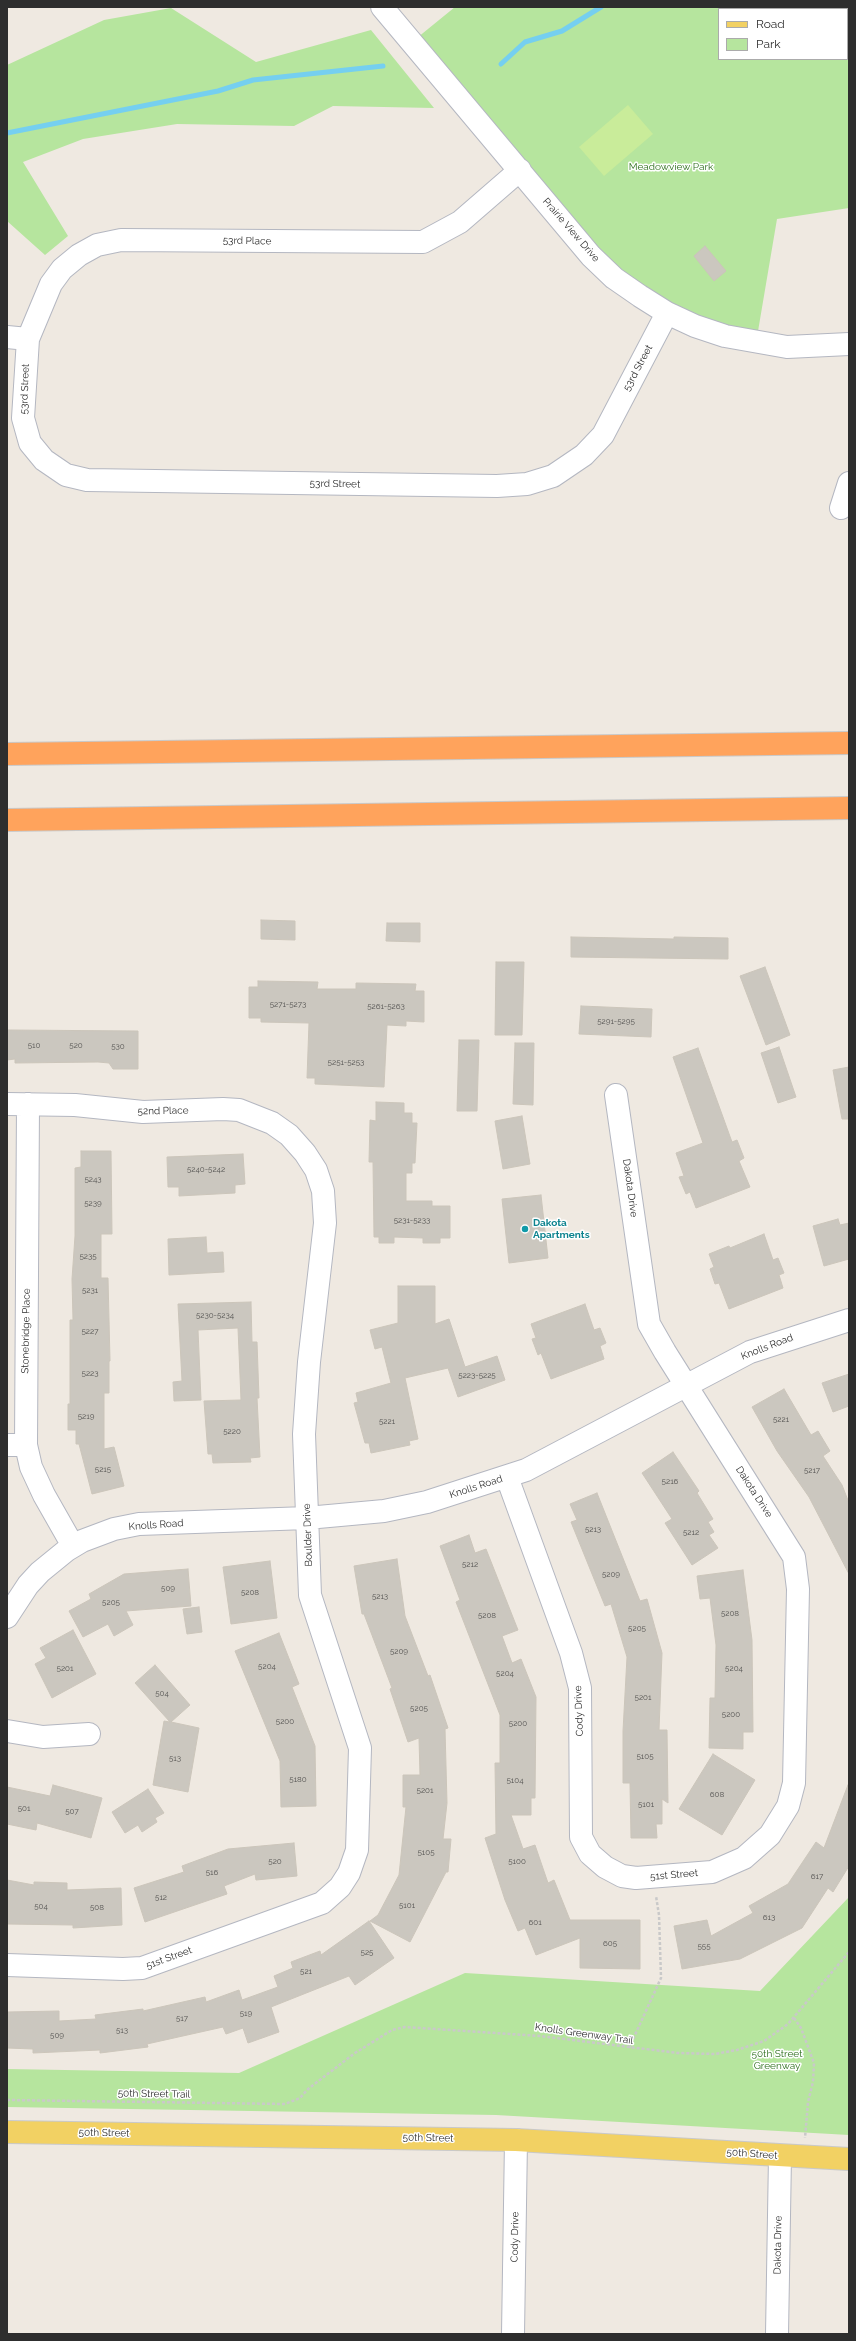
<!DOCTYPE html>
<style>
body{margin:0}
#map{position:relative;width:856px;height:2341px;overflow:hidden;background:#efe9e1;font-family:Raleway,sans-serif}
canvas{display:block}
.frame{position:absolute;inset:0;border:8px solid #2e2e2e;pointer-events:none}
.legend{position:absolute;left:718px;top:8px;width:130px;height:52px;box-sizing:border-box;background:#fff;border:1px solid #ababab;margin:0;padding:5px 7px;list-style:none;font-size:12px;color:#2e2e2e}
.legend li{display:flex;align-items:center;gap:8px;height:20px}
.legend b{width:20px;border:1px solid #ababab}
</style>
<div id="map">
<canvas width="856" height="2341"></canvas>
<div class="frame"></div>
<ul class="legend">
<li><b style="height:5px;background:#f2d163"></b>Road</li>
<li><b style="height:11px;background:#b6e59e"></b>Park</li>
</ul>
</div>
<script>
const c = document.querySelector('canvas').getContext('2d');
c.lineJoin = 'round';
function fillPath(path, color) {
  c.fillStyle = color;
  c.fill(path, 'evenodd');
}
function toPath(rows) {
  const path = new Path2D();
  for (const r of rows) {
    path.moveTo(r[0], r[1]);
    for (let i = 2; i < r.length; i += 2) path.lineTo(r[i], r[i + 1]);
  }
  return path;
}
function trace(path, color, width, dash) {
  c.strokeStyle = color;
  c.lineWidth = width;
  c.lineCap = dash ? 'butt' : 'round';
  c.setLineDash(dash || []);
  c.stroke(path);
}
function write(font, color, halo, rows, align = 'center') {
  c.font = font + ' Raleway,sans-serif';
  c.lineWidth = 3;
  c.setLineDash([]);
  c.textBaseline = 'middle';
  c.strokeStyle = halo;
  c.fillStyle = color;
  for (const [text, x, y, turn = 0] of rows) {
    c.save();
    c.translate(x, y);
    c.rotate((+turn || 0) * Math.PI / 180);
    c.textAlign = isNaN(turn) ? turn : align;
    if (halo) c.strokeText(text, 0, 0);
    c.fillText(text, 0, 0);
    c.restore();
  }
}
const green = toPath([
 [455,7,849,7,849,208,777,219,756,343,640,296,412,42],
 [719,9,847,9,847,59,719,59],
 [171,8,256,62,371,30,434,108,333,106,294,126,177,124,83,139,23,162,68,236,45,255,7,221,7,65,104,20],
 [849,1897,849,2135,496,2115,7,2107,7,2069,239,2073,465,1973,760,1991]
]);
const pitch = toPath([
 [628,105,653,134,604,176,579,147]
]);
const stream = toPath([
 [501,64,525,42,562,31,601,7],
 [7,133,218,91,253,80,383,66]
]);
const building = toPath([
 [705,246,726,271,714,281,694,256,705,246],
 [261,920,295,921,295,940,261,939,261,920],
 [387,923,420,923,420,942,386,941,387,923],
 [571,937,674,939,674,937,728,938,728,959,571,957,571,937],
 [496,962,524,962,522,1035,495,1035,496,962],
 [765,967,790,1035,766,1045,740,976,765,967],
 [258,981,318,982,317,989,356,989,356,983,416,984,415,991,424,991,424,1022,406,1021,406,1026,387,1025,384,1087,315,1084,315,1078,307,1078,309,1023,261,1022,261,1018,249,1018,249,987,258,987,258,981],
 [581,1006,652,1009,651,1037,579,1034,581,1006],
 [7,1030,138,1031,138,1069,113,1069,109,1063,98,1062,15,1063,15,1059,7,1060,7,1030],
 [459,1040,479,1040,477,1111,457,1111,459,1040],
 [515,1043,534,1043,533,1105,513,1104,515,1043],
 [779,1047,796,1097,778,1103,761,1053,779,1047],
 [698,1048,732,1142,737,1140,744,1158,739,1161,750,1187,696,1208,690,1192,686,1194,679,1177,684,1176,676,1153,703,1143,673,1057,698,1048],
 [849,1067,849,1119,842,1119,833,1070,849,1067],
 [376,1102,404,1103,404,1113,412,1113,412,1123,417,1123,415,1163,412,1163,412,1173,406,1173,406,1201,432,1201,432,1206,450,1206,450,1238,440,1238,440,1243,423,1243,423,1238,394,1237,394,1243,379,1243,379,1237,374,1237,373,1162,369,1162,370,1120,376,1121,376,1102],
 [522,1116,530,1164,503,1169,495,1121,522,1116],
 [81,1151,111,1151,112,1234,101,1234,101,1278,108,1278,110,1361,109,1361,109,1393,104,1393,104,1449,114,1447,124,1486,92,1494,79,1444,76,1444,76,1430,68,1430,68,1404,70,1404,70,1320,73,1320,72,1279,75,1236,75,1168,81,1167,81,1151],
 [243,1154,245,1184,235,1185,235,1193,179,1196,179,1187,168,1187,167,1157,243,1154],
 [541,1195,548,1258,509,1263,502,1199,541,1195],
 [838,1219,840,1225,849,1223,849,1259,824,1266,813,1226,838,1219],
 [764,1234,773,1260,778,1258,784,1273,779,1275,783,1288,729,1309,719,1283,715,1284,710,1269,714,1267,709,1254,729,1246,730,1248,764,1234],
 [206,1237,207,1253,223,1252,224,1272,169,1275,168,1239,206,1237],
 [398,1286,435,1286,435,1324,449,1319,465,1367,497,1356,505,1380,458,1397,448,1368,405,1378,418,1439,409,1441,410,1445,371,1453,369,1443,365,1443,354,1403,358,1402,356,1393,391,1383,382,1347,375,1349,370,1330,398,1323,398,1286],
 [251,1302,252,1342,257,1342,259,1398,257,1398,260,1457,250,1458,251,1462,213,1463,212,1454,208,1454,204,1401,241,1400,238,1328,198,1330,201,1400,174,1401,173,1382,182,1381,178,1304,251,1302],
 [585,1304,594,1330,600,1328,606,1343,600,1346,604,1359,551,1379,541,1353,538,1355,532,1339,536,1338,531,1324,585,1304],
 [849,1374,849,1406,833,1412,822,1383,849,1374],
 [784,1389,811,1435,818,1431,830,1451,823,1456,842,1485,849,1503,849,1574,809,1497,777,1451,752,1407,784,1389],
 [673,1452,699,1491,697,1493,713,1519,708,1522,714,1532,709,1535,718,1548,692,1565,665,1523,672,1519,642,1473,673,1452],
 [597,1493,640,1601,647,1599,662,1653,659,1730,667,1730,668,1803,662,1799,662,1824,656,1824,657,1838,631,1838,630,1783,623,1783,623,1731,627,1657,611,1604,605,1606,571,1522,577,1520,570,1504,597,1493],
 [469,1535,475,1553,486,1549,518,1630,502,1636,512,1663,521,1659,536,1697,535,1798,531,1798,531,1815,511,1815,523,1849,535,1845,548,1883,554,1880,570,1920,640,1920,640,1969,580,1968,580,1938,536,1955,525,1928,518,1931,505,1900,485,1838,496,1834,495,1763,500,1763,500,1715,456,1602,460,1600,440,1546,469,1535],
 [397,1559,405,1616,428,1676,430,1675,448,1728,445,1729,447,1803,443,1839,451,1839,448,1872,446,1872,410,1942,370,1921,378,1915,399,1875,406,1807,403,1807,403,1775,420,1775,419,1738,408,1742,390,1689,392,1688,364,1614,362,1614,354,1566,397,1559],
 [270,1561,277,1618,231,1624,223,1567,270,1561],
 [188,1569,191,1606,126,1611,133,1625,114,1636,108,1624,83,1637,69,1611,91,1599,89,1594,124,1574,188,1569],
 [743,1570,752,1640,753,1732,743,1732,743,1749,709,1748,710,1698,715,1698,716,1645,710,1598,700,1599,697,1576,743,1570],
 [199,1607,202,1632,187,1634,183,1609,199,1607],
 [73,1630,96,1674,52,1698,35,1664,46,1658,40,1648,73,1630],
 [279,1633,299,1684,292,1687,315,1746,316,1806,281,1807,280,1761,235,1651,279,1633],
 [155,1665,190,1705,171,1722,199,1728,188,1792,153,1785,164,1721,170,1722,135,1683,155,1665],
 [713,1754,755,1780,722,1835,679,1809,713,1754],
 [53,1785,102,1798,91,1838,37,1823,36,1830,7,1824,7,1787,50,1796,53,1785],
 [848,1785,849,1866,833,1892,828,1888,802,1928,740,1959,682,1969,674,1926,707,1920,711,1936,753,1913,749,1906,788,1884,816,1842,824,1848,848,1785],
 [148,1789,164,1813,155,1818,157,1822,142,1832,138,1825,125,1833,112,1812,148,1789],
 [294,1843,297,1876,256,1880,255,1874,224,1886,227,1894,145,1922,134,1888,184,1872,182,1866,228,1849,294,1843],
 [7,1880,34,1885,34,1882,67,1883,67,1890,121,1888,122,1925,73,1928,73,1925,7,1924,7,1880],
 [369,1921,394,1958,355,1985,349,1976,271,2007,279,2032,248,2043,243,2028,226,2034,223,2027,147,2044,148,2047,100,2053,100,2050,33,2053,33,2049,7,2048,7,2012,59,2011,59,2021,96,2019,95,2015,143,2009,143,2011,205,1997,206,2002,239,1990,242,2000,278,1987,274,1976,293,1968,291,1962,320,1951,321,1955,369,1921]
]);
const path = toPath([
 [794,2018,801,2028,814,2063,813,2082,808,2102,805,2138],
 [629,2048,661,1978,659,1915,656,1896],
 [7,2100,285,2104,300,2098,308,2089,355,2053,392,2030,405,2027,540,2036,678,2053,715,2054,737,2050,764,2041,788,2024,849,1952]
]);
const minor = toPath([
 [382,7,591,256,614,278,640,296,667,313,695,326,725,336,787,347,849,344],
 [520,170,460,222,423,242,121,240,97,245,79,255,62,269,51,284,28,339,23,418,30,443,44,460,66,475,87,480,497,486,527,484,553,476,584,455,603,435,667,313],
 [7,337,28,339],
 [841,508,849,483],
 [7,1104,75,1105,143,1112,223,1109,239,1110,272,1123,289,1135,305,1153,316,1170,323,1191,325,1223,309,1362,304,1434,310,1595,360,1748,357,1850,349,1873,340,1887,322,1903,142,1968,123,1969,7,1965],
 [28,1104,26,1445,31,1467,44,1495,73,1546],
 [7,1445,26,1445],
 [507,1477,571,1653,580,1688,581,1837,590,1854,605,1867,622,1876,636,1878,712,1872,744,1858,770,1835,788,1806,794,1783,798,1589,794,1557,665,1352,649,1324,616,1095],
 [7,1617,28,1585,40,1572,67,1550,82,1541,114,1529,139,1524,307,1518,384,1511,427,1502,526,1470,750,1352,849,1320],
 [7,1731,43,1737,89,1734],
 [513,2334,516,2140],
 [777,2334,780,2156]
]);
const major = toPath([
 [7,2132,516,2140,849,2159]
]);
const highway = toPath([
 [7,754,849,743],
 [7,820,849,808]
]);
const markers = [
 [525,1229,4,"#0f9aa8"]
];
const numberNames = [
 ["5271-5273",288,1005],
 ["5261-5263",386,1007],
 ["5291-5295",616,1022],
 ["510",34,1046],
 ["520",76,1046],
 ["530",118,1047],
 ["5251-5253",346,1063],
 ["5240-5242",206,1170],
 ["5243",93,1180],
 ["5239",93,1204],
 ["5231-5233",412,1221],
 ["5235",88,1257],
 ["5231",90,1291],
 ["5230-5234",215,1316],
 ["5227",90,1332],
 ["5223",90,1374],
 ["5223-5225",477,1376],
 ["5219",86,1417],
 ["5221",781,1420],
 ["5221",387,1422],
 ["5220",232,1432],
 ["5215",103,1470],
 ["5217",812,1471],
 ["5216",670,1482],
 ["5213",593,1530],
 ["5212",691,1533],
 ["5212",470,1565],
 ["5209",611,1575],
 ["509",168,1589],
 ["5208",250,1593],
 ["5213",380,1597],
 ["5205",111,1603],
 ["5208",730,1614],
 ["5208",487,1616],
 ["5205",637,1629],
 ["5209",399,1652],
 ["5204",267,1667],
 ["5201",65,1669],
 ["5204",734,1669],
 ["5204",505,1674],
 ["504",162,1694],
 ["5201",643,1698],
 ["5205",419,1709],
 ["5200",731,1715],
 ["5200",285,1722],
 ["5200",518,1724],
 ["5105",645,1757],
 ["513",175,1759],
 ["5180",298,1780],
 ["5104",515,1781],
 ["5201",425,1791],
 ["608",717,1795],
 ["5101",646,1805],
 ["501",24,1809],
 ["507",72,1812],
 ["5105",426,1853],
 ["520",275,1862],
 ["5100",517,1862],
 ["516",212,1873],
 ["617",817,1877],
 ["512",161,1898],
 ["5101",407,1906],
 ["504",41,1907],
 ["508",97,1908],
 ["613",769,1918],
 ["601",535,1923],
 ["605",610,1944],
 ["555",704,1947],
 ["525",367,1953],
 ["521",306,1972],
 ["519",246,2014],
 ["517",182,2019],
 ["513",122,2031],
 ["509",57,2036]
];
const parkNames = [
 ["Meadowview Park",671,167],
 ["50th Street",777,2054],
 ["Greenway",777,2066]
];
const streetNames = [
 ["Prairie View Drive",571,230,49],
 ["53rd Place",247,241,1],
 ["53rd Street",638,368,-62],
 ["53rd Street",25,389,-88],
 ["53rd Street",335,484,1],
 ["52nd Place",163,1111,-1],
 ["Dakota Drive",630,1188,82],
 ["Stonebridge Place",26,1331,-89],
 ["Knolls Road",767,1347,-21],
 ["Knolls Road",476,1487,-18],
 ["Dakota Drive",754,1492,57],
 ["Knolls Road",156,1525,-4],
 ["Boulder Drive",308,1535,-92],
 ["Cody Drive",579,1711,-92],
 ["51st Street",674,1875,-5],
 ["51st Street",169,1958,-20],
 ["Knolls Greenway Trail",584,2034,8],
 ["50th Street Trail",154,2094,1],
 ["50th Street",104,2133,1],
 ["50th Street",428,2138,1],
 ["50th Street",752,2154,4],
 ["Cody Drive",515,2237,-89],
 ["Dakota Drive",778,2245,-89]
];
const cultureNames = [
 ["Dakota",533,1223],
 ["Apartments",533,1235]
];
fillPath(green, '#b6e59e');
fillPath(pitch, '#c9ec9a');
trace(stream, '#75cff0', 5);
fillPath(building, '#cbc7bf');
trace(building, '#cbc5ba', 1);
trace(minor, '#b4b7c1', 24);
trace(major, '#c9c9c9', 24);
trace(highway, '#c9c9c9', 24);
trace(path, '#c9c9c9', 2.5, [3, 2]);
trace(minor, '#fff', 22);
trace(major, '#f2d163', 22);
trace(highway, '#ffa35c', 22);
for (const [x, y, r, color] of markers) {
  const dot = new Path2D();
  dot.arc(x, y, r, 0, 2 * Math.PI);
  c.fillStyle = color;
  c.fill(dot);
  trace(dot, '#fff', 1.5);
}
write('8px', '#555452', null, numberNames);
write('10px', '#2c6e1b', '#fff', parkNames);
write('10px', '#2e2e2e', '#fff', streetNames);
write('bold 10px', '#0d838f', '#fff', cultureNames, 'left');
</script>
